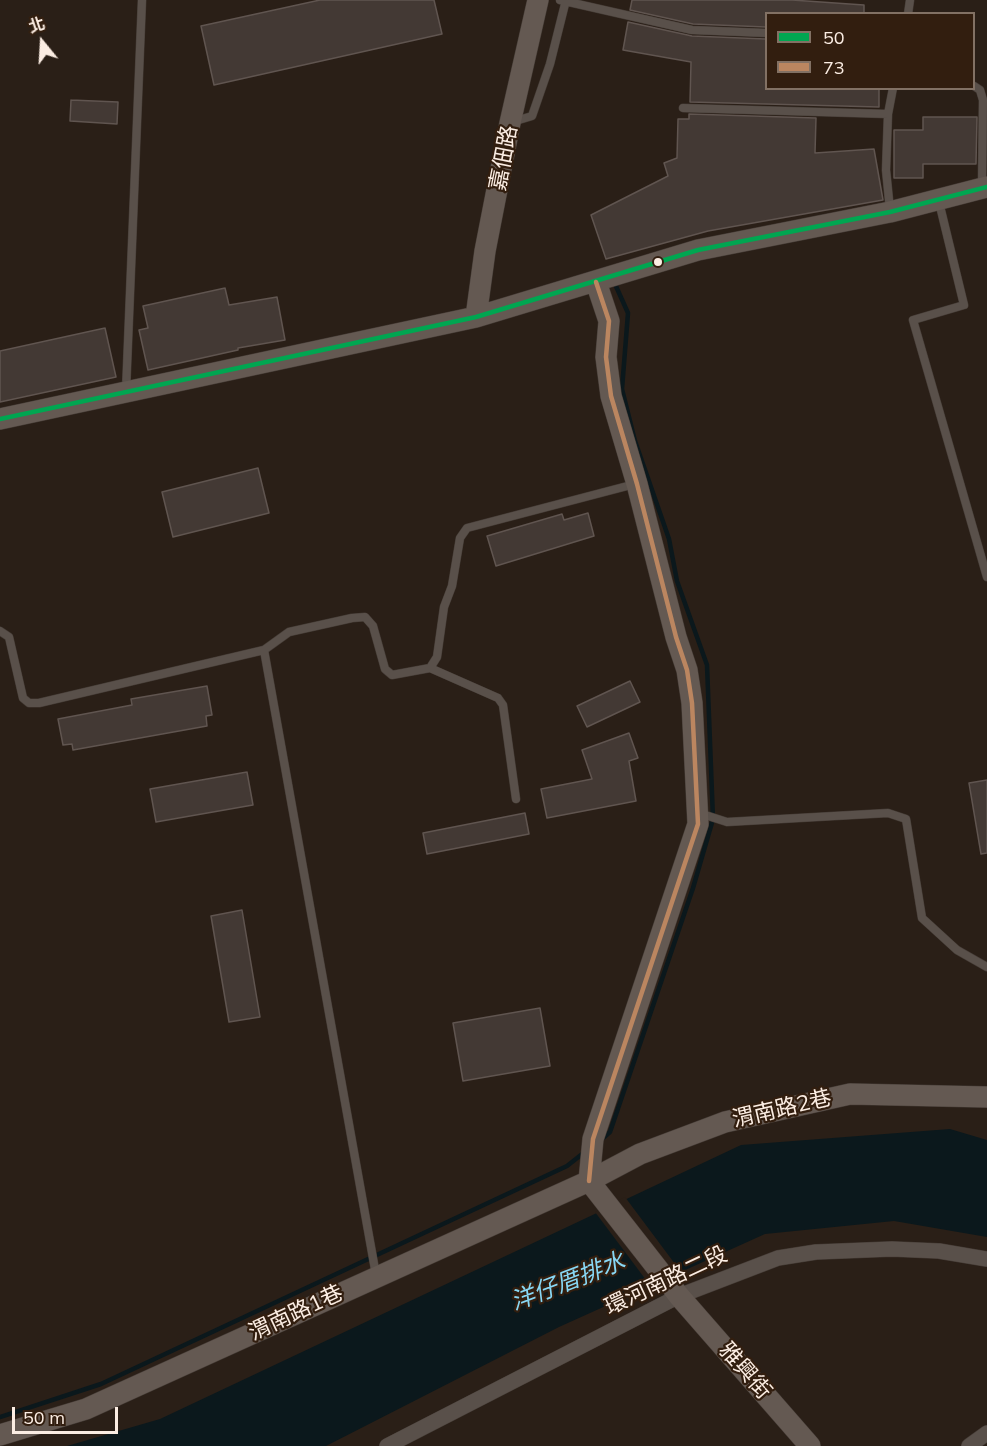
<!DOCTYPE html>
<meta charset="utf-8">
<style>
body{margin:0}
#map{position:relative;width:987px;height:1446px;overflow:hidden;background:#2a1f17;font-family:Mulish,"Noto Sans TC",sans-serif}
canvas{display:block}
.legend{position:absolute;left:765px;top:12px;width:210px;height:78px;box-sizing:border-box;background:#321e0f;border:2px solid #827164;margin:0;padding:8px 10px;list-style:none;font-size:18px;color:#fbede3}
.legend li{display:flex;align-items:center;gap:12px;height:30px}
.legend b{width:30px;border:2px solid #827164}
.north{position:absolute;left:12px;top:12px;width:60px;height:60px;-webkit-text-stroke:4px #321e0f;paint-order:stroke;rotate:342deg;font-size:16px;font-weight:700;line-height:24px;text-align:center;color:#fbede3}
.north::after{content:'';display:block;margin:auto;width:21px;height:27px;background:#fbede3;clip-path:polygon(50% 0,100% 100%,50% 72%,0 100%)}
.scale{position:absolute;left:12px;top:1407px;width:106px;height:27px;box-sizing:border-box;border:3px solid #fbede3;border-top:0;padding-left:8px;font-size:18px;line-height:21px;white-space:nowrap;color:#fbede3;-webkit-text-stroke:4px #321e0f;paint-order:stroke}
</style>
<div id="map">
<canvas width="987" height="1446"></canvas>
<ul class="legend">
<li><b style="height:8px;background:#00a651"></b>50</li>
<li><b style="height:8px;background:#bb8660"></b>73</li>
</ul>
<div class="north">北</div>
<div class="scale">50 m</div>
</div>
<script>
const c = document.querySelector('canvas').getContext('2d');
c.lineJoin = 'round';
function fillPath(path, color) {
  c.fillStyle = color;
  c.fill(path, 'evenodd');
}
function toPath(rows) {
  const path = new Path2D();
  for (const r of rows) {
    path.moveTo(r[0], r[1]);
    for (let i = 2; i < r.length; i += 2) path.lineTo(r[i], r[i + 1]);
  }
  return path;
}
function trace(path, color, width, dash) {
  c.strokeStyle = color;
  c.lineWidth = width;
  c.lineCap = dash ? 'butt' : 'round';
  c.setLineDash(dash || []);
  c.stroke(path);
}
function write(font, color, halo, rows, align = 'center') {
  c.font = font + ' Mulish,"Noto Sans TC",sans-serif';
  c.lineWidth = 4.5;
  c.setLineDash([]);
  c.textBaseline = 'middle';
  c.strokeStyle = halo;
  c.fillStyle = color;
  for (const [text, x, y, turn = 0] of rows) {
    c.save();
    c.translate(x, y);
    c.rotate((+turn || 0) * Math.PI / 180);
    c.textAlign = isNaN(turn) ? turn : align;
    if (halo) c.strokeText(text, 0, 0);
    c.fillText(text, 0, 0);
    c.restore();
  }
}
const water = toPath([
 [950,1129,987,1140,987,1237,894,1221,765,1234,559,1327,326,1446,67,1446,160,1419,741,1145]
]);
const pier = toPath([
 [625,1197,678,1268,652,1288,595,1212]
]);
const stream = toPath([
 [602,1139,610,1132,693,888,713,819,707,665,677,581,669,539,635,441,622,389,628,313,615,284],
 [0,1417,101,1384,567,1166,586,1151]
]);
const building = toPath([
 [320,0,434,0,442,34,214,85,201,26,320,0],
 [632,0,792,0,864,5,864,14,766,14,766,27,693,24,630,10,632,0],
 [628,22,692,36,766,39,766,88,879,88,879,107,690,102,691,62,623,50,628,22],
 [71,100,118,102,117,124,70,121,71,100],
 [689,114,816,118,815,153,874,149,883,200,708,231,606,259,591,215,668,176,664,163,677,158,678,119,689,119,689,114],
 [923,117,977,117,976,164,923,164,923,178,894,178,894,130,923,130,923,117],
 [225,288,229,305,277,297,285,340,238,348,238,350,148,370,139,330,148,328,143,306,225,288],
 [105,328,116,377,0,402,0,351,105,328],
 [258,468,269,513,173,537,162,492,258,468],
 [588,513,594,536,496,566,487,536,562,514,564,520,588,513],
 [630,681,640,702,587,727,577,706,630,681],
 [207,686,212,715,206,716,207,726,73,750,72,744,63,745,58,719,132,705,131,699,207,686],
 [629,733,638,758,629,761,636,801,547,818,541,789,592,779,582,750,629,733],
 [247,772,253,805,156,822,150,789,247,772],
 [987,780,987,853,981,854,969,783,987,780],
 [525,813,529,834,427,854,423,833,525,813],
 [242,910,260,1017,229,1022,211,916,242,910],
 [540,1008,550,1066,463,1081,453,1023,540,1008]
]);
const lane = toPath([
 [560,0,692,30,766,33],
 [908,14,910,0],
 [974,86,980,90,983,100,982,185],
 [683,108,888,114],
 [512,122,532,116,550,64,566,0],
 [939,202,964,305,913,320,987,577],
 [890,210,886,170,888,114,893,88],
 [126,391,142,0],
 [0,631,9,637,23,698,29,703,39,703,264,650,289,632,352,618,365,617,373,626,385,669,392,675,430,668,437,657,444,607,452,586,460,538,467,528,635,484],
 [264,650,376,1275],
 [430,668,498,698,503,705,516,799],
 [699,813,727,822,888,813,906,819,922,918,957,950,987,967]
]);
const street = toPath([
 [387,1446,679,1296,778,1258,816,1252,892,1249,939,1251,987,1259],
 [969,1446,987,1433]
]);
const secondary = toPath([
 [476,317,485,251,510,123,538,0],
 [0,419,476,317,698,250,890,212,987,187],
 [589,1181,593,1139,698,824,692,703,687,670,676,637,637,484,611,396,606,357,609,321,596,282],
 [589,1181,679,1296,810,1446],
 [0,1435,86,1409,589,1181,640,1154,725,1122,850,1094,987,1097]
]);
const bus1 = toPath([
 [0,419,476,317,698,250,890,212,987,187]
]);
const bus2 = toPath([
 [589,1181,593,1139,698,824,692,703,687,670,676,637,637,484,611,396,606,357,609,321,596,282]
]);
const markers = [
 [658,262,5,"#fbede3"]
];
const streetNames = [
 ["嘉佃路",504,158,-79],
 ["渭南路2巷",782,1109,-13],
 ["環河南路二段",666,1281,-25],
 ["渭南路1巷",296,1313,-25],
 ["雅興街",745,1371,49]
];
const waterNames = [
 ["洋仔厝排水",568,1282,-21]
];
fillPath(water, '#0b181c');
fillPath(pier, '#2a1f17');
trace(stream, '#0b181c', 4.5);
fillPath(building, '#433934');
trace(building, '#605550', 1.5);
trace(lane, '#443b35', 9);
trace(street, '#443b35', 16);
trace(secondary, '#443b35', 22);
trace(lane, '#59504a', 8);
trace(street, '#59504a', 15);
trace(secondary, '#645952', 21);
trace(bus1, '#00a651', 4.5);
trace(bus2, '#bb8660', 4.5);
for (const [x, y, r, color] of markers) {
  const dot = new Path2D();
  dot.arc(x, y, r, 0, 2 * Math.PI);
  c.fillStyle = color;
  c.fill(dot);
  trace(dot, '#321e0f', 2);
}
write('22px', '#fbede3', '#321e0f', streetNames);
write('italic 24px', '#88d7f4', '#321e0f', waterNames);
</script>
